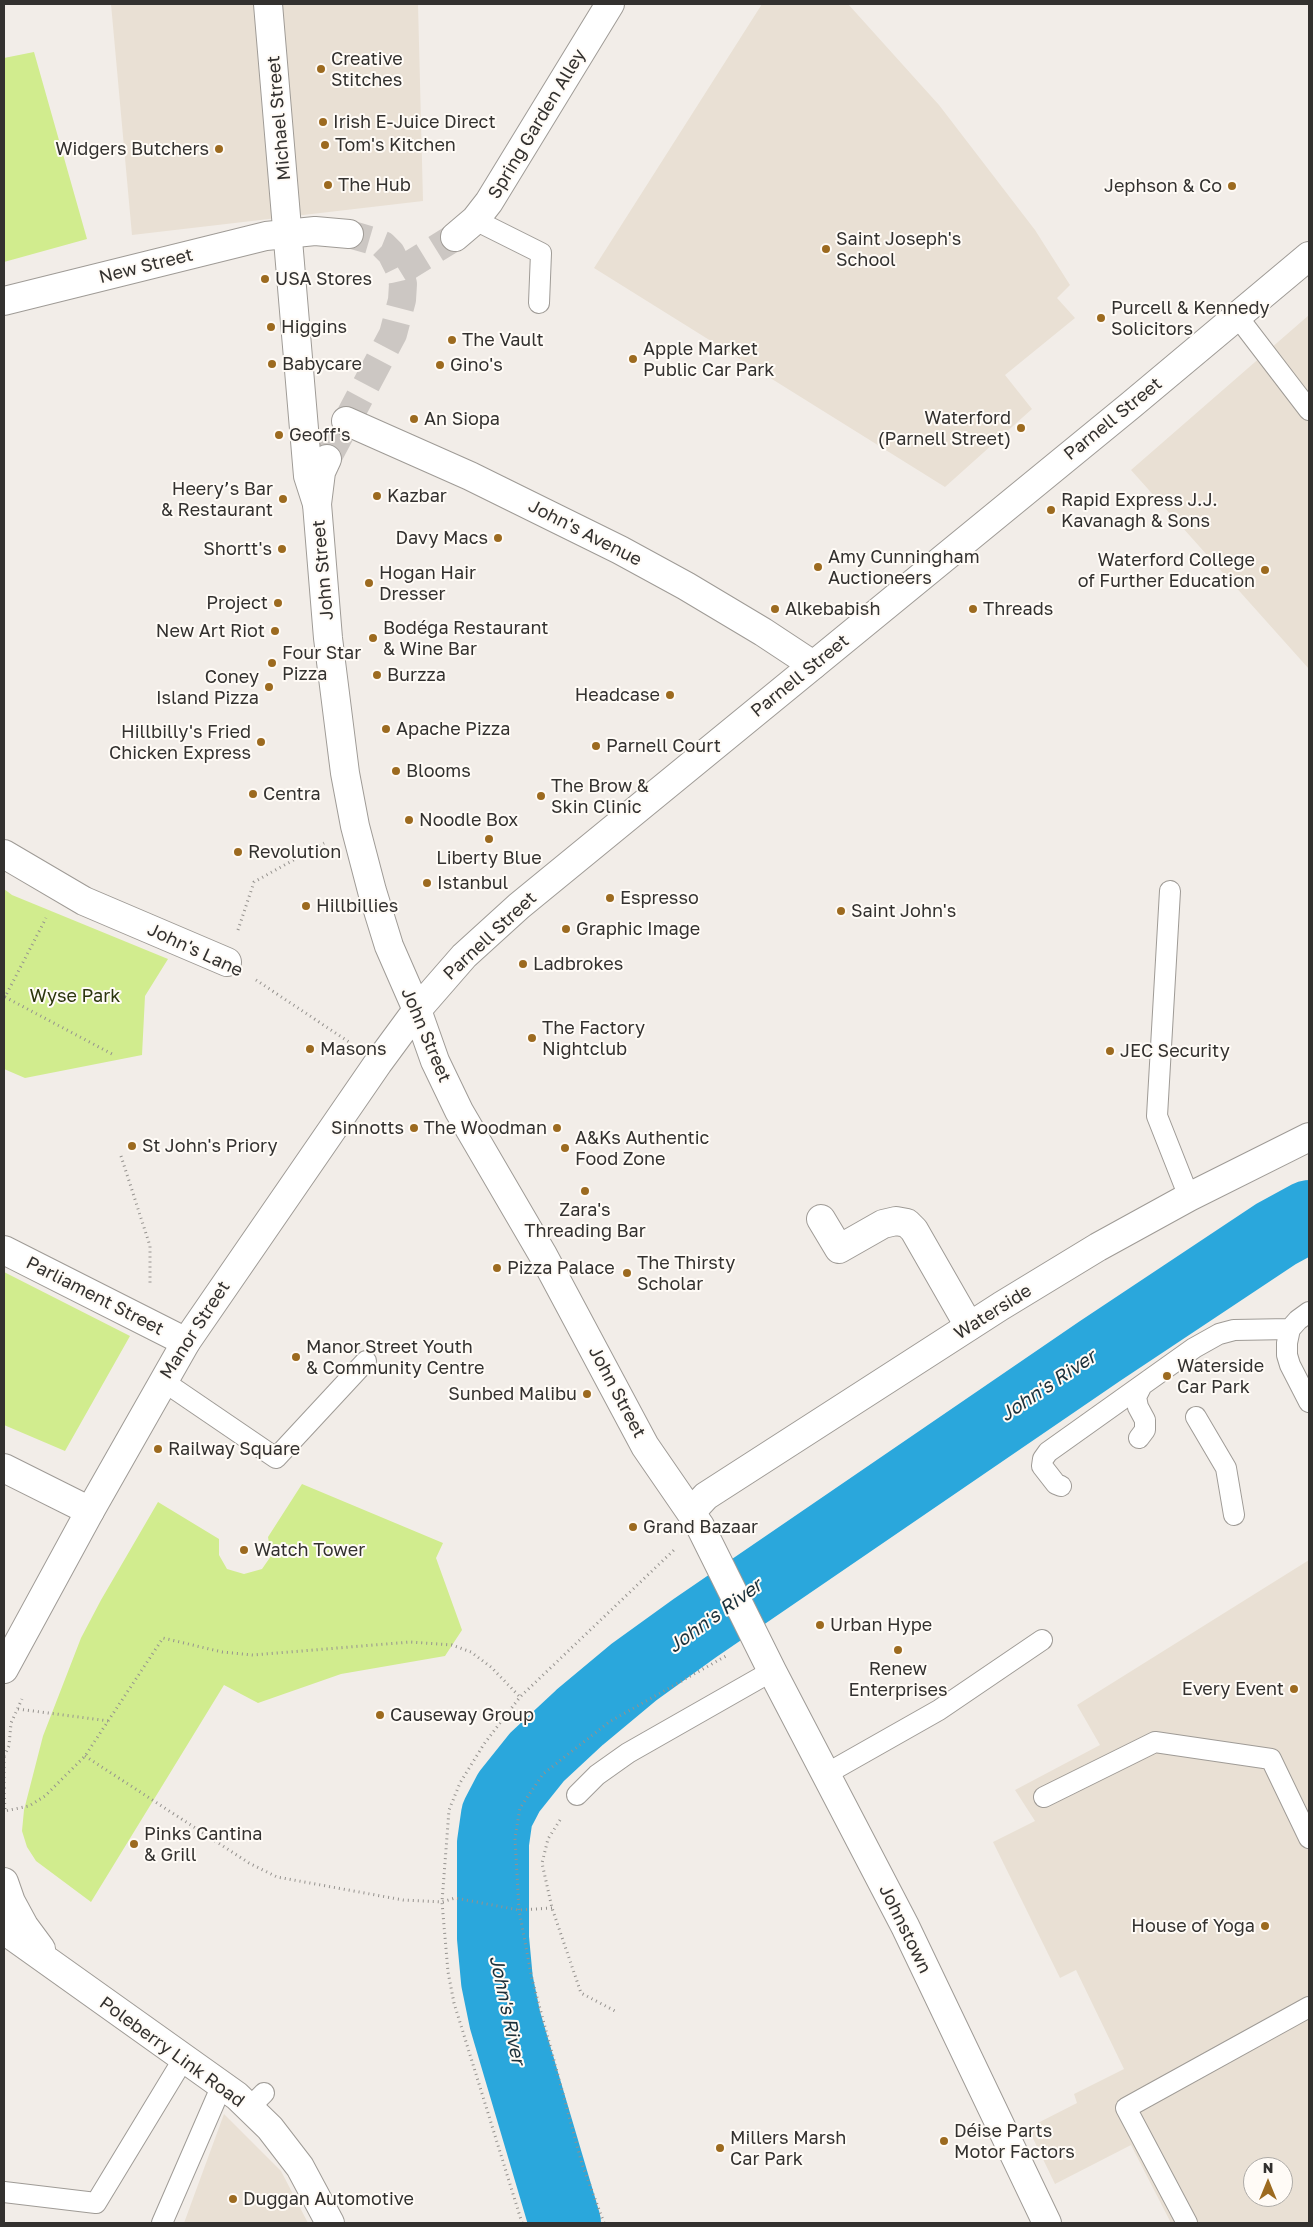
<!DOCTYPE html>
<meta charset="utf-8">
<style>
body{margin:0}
#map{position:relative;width:1313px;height:2227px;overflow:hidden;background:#f2ede8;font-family:"Golos Text",sans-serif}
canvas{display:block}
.frame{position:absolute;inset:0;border:5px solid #33312f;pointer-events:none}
.north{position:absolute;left:1243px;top:2157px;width:50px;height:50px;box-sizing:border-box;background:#fffbf6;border:1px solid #adaaa6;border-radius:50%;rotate:0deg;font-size:14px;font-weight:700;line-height:20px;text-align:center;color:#33312f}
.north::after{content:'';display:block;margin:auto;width:18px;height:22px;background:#9c6a1f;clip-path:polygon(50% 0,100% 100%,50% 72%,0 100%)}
</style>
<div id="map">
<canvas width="1313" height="2227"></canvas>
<div class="frame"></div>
<div class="north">N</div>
</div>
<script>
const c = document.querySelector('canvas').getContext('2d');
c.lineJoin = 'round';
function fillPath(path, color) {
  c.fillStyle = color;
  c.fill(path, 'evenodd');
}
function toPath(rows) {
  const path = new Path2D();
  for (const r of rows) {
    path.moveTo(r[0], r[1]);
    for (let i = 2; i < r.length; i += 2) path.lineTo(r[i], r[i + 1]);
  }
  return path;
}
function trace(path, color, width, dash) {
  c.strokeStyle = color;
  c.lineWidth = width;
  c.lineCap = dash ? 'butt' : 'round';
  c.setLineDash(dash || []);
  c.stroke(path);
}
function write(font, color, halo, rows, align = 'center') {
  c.font = font + ' "Golos Text",sans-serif';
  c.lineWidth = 4;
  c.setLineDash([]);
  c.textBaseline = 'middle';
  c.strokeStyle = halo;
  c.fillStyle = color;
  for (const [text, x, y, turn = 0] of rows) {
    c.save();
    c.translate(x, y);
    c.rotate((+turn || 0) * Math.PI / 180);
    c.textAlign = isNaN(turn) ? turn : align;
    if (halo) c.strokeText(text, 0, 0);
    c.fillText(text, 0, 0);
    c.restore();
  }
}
const built = toPath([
 [111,4,418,4,423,201,132,235],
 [762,4,848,4,939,105,1035,230,1070,285,1057,298,1075,318,1005,375,1032,409,945,487,594,268],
 [1309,315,1309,669,1131,470],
 [1309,1560,1309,2223,1171,2223,1131,2145,1055,2184,1028,2128,1077,2103,1074,2094,1124,2069,1076,1970,1060,1978,993,1842,1035,1821,1015,1790,1100,1745,1077,1705],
 [1253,2167,1283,2167,1283,2197,1253,2197],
 [224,2114,281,2171,308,2223,184,2223]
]);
const green = toPath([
 [34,52,87,239,4,262,4,58],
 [4,889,12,895,168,959,145,996,142,1055,25,1078,4,1069],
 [4,1272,130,1336,65,1451,4,1425],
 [302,1484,443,1543,436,1558,462,1630,445,1656,341,1674,258,1703,224,1685,91,1902,36,1861,27,1847,22,1831,24,1810,43,1736,81,1638,101,1600,158,1502,219,1539,219,1555,227,1569,244,1574,262,1569,271,1556,268,1537]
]);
const river = toPath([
 [565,2223,505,2020,497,1981,493,1938,493,1843,497,1815,509,1792,537,1757,580,1717,634,1672,695,1628,1100,1351,1276,1234,1309,1216]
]);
const minorTunnel = toPath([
 [400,271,455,237],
 [327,459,393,334,402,300,403,284,400,271,391,253,383,245,373,241,349,234]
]);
const path = toPath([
 [238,930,254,882,324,843],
 [256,980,349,1042],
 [4,996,5,997,46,918],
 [5,997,112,1054],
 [121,1156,150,1246,150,1286],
 [18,1709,109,1721],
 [4,1756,9,1746,11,1723,22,1699],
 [85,1756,249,1863,277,1877,403,1900,442,1902,455,1898,519,1910,552,1908],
 [4,1788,5,1811,29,1806,45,1796,85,1756,163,1638,222,1652,253,1655,410,1642,452,1645,471,1652,491,1667,520,1697],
 [4,1788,4,1756],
 [560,1820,548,1839,542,1863,552,1908,581,1993,615,2011],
 [522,2223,454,2003,448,1972,442,1902,449,1810,460,1783,484,1744,520,1697,674,1550],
 [604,2223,582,2164,532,1979,519,1910,515,1838,520,1808,543,1774,609,1722,726,1656]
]);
const service = toPath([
 [475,220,541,253,539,303],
 [1237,316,1309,410],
 [1170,891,1157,1116,1189,1197],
 [1309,1312,1298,1320,1290,1329,1287,1343,1287,1355,1290,1365,1309,1402],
 [163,1381,276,1458,366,1361],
 [1196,1417,1226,1468,1234,1515],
 [1139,1438,1145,1430,1145,1420,1138,1407,1136,1397,1141,1387],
 [1061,1486,1056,1484,1042,1466,1043,1459,1048,1452,1194,1348,1219,1334,1234,1330,1290,1329],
 [826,1774,939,1710,1042,1640],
 [577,1795,597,1775,628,1753,772,1671],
 [1044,1797,1155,1742,1271,1759,1309,1838],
 [249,2108,264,2093],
 [4,2192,96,2203,184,2058],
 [162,2223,222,2085],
 [1187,2223,1126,2108,1309,2007]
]);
const pedestrian = toPath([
 [268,4,308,476,317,504]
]);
const minor = toPath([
 [455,237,475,220,489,202,610,4],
 [4,301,266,236,315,231,349,234],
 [346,421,470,476,620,550,686,586,763,632,813,665],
 [327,459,321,472,317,504,328,638,345,773,355,826,372,891,389,946,417,1010],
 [4,854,84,901,227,962],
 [821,1219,839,1249,883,1224,896,1221,907,1223,914,1230,969,1326],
 [4,1250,186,1342]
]);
const tertiary = toPath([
 [4,1468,90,1511],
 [692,1511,706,1496,1001,1306,1098,1247,1189,1197,1309,1137]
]);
const secondary = toPath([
 [417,1010,435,1061,459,1111,543,1255,645,1446,700,1526,772,1671,905,1926,1047,2223],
 [4,1669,90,1511,186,1342,378,1063,417,1010,464,956,519,906,1131,405,1309,256],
 [4,1882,11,1902,24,1926,41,1949],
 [4,1930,237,2096,270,2128,300,2167,330,2223]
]);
const markers = [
 [321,69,5,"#9c6a1f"],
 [323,122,5,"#9c6a1f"],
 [325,145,5,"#9c6a1f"],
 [219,149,5,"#9c6a1f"],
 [328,185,5,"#9c6a1f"],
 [1232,186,5,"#9c6a1f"],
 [826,249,5,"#9c6a1f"],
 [265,279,5,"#9c6a1f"],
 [1101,318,5,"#9c6a1f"],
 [271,327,5,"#9c6a1f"],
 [452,340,5,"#9c6a1f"],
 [633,359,5,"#9c6a1f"],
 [272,364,5,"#9c6a1f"],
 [440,365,5,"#9c6a1f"],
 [414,419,5,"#9c6a1f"],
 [1021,428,5,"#9c6a1f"],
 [279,435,5,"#9c6a1f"],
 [377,496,5,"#9c6a1f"],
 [283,499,5,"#9c6a1f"],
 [1051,510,5,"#9c6a1f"],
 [498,538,5,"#9c6a1f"],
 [282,549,5,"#9c6a1f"],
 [818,567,5,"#9c6a1f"],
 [1265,570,5,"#9c6a1f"],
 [369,583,5,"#9c6a1f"],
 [278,603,5,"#9c6a1f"],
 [775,609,5,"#9c6a1f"],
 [973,609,5,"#9c6a1f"],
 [275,631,5,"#9c6a1f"],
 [373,638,5,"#9c6a1f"],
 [272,663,5,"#9c6a1f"],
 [377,675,5,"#9c6a1f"],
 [269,687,5,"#9c6a1f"],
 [670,695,5,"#9c6a1f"],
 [386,729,5,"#9c6a1f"],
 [261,742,5,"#9c6a1f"],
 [596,746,5,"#9c6a1f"],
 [396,771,5,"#9c6a1f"],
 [253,794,5,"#9c6a1f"],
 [541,796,5,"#9c6a1f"],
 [409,820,5,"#9c6a1f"],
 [489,839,5,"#9c6a1f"],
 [238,852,5,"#9c6a1f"],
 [427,883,5,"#9c6a1f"],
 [610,898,5,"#9c6a1f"],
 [306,906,5,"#9c6a1f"],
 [841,911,5,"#9c6a1f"],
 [566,929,5,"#9c6a1f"],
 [523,964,5,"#9c6a1f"],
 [532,1038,5,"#9c6a1f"],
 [310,1049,5,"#9c6a1f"],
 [1110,1051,5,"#9c6a1f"],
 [414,1128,5,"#9c6a1f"],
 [557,1128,5,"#9c6a1f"],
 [132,1146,5,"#9c6a1f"],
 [565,1148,5,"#9c6a1f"],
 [585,1191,5,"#9c6a1f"],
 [497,1268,5,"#9c6a1f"],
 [627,1273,5,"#9c6a1f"],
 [296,1357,5,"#9c6a1f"],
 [1167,1376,5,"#9c6a1f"],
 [587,1394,5,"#9c6a1f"],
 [158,1449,5,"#9c6a1f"],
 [633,1527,5,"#9c6a1f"],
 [244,1550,5,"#9c6a1f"],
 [820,1625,5,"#9c6a1f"],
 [898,1650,5,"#9c6a1f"],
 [1294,1689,5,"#9c6a1f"],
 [380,1715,5,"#9c6a1f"],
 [134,1844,5,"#9c6a1f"],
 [1265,1926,5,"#9c6a1f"],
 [944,2141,5,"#9c6a1f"],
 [720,2148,5,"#9c6a1f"],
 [233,2199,5,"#9c6a1f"]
];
const poiNames = [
 ["Creative",331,59],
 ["Stitches",331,80],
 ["Irish E-Juice Direct",333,122],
 ["Tom's Kitchen",335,145],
 ["Widgers Butchers",209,149,"right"],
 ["The Hub",338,185],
 ["Jephson & Co",1222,186,"right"],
 ["Saint Joseph's",836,239],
 ["School",836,260],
 ["USA Stores",275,279],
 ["Purcell & Kennedy",1111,308],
 ["Solicitors",1111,329],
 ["Higgins",281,327],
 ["The Vault",462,340],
 ["Apple Market",643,349],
 ["Public Car Park",643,370],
 ["Babycare",282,364],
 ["Gino's",450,365],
 ["Waterford",1011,418,"right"],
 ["(Parnell Street)",1011,439,"right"],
 ["An Siopa",424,419],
 ["Geoff's",289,435],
 ["Heery’s Bar",273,489,"right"],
 ["& Restaurant",273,510,"right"],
 ["Kazbar",387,496],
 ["Rapid Express J.J.",1061,500],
 ["Kavanagh & Sons",1061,521],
 ["Davy Macs",488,538,"right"],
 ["Shortt's",272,549,"right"],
 ["Amy Cunningham",828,557],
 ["Auctioneers",828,578],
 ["Waterford College",1255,560,"right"],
 ["of Further Education",1255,581,"right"],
 ["Hogan Hair",379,573],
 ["Dresser",379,594],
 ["Project",268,603,"right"],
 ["Alkebabish",785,609],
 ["Threads",983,609],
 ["Bodéga Restaurant",383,628],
 ["& Wine Bar",383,649],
 ["New Art Riot",265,631,"right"],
 ["Four Star",282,653],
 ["Pizza",282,674],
 ["Burzza",387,675],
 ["Coney",259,677,"right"],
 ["Island Pizza",259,698,"right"],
 ["Headcase",660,695,"right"],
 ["Apache Pizza",396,729],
 ["Hillbilly's Fried",251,732,"right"],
 ["Chicken Express",251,753,"right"],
 ["Parnell Court",606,746],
 ["Blooms",406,771],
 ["The Brow &",551,786],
 ["Skin Clinic",551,807],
 ["Centra",263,794],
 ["Noodle Box",419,820],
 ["Revolution",248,852],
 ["Liberty Blue",489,858,"center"],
 ["Istanbul",437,883],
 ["Espresso",620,898],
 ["Hillbillies",316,906],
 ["Saint John's",851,911],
 ["Graphic Image",576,929],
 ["Ladbrokes",533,964],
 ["The Factory",542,1028],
 ["Nightclub",542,1049],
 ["Masons",320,1049],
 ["JEC Security",1120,1051],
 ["Sinnotts",404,1128,"right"],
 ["The Woodman",547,1128,"right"],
 ["A&Ks Authentic",575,1138],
 ["Food Zone",575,1159],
 ["St John's Priory",142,1146],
 ["Zara's",585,1210,"center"],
 ["Threading Bar",585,1231,"center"],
 ["The Thirsty",637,1263],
 ["Scholar",637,1284],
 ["Pizza Palace",507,1268],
 ["Manor Street Youth",306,1347],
 ["& Community Centre",306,1368],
 ["Waterside",1177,1366],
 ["Car Park",1177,1387],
 ["Sunbed Malibu",577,1394,"right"],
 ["Railway Square",168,1449],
 ["Grand Bazaar",643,1527],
 ["Watch Tower",254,1550],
 ["Urban Hype",830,1625],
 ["Renew",898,1669,"center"],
 ["Enterprises",898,1690,"center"],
 ["Every Event",1284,1689,"right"],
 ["Causeway Group",390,1715],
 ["Pinks Cantina",144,1834],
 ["& Grill",144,1855],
 ["House of Yoga",1255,1926,"right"],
 ["Déise Parts",954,2131],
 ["Motor Factors",954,2152],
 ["Millers Marsh",730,2138],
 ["Car Park",730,2159],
 ["Duggan Automotive",243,2199]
];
const streetNames = [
 ["Michael Street",279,118,-95],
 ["Spring Garden Alley",537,124,-59],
 ["New Street",146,266,-14],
 ["Parnell Street",1113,419,-39],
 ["John's Avenue",585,533,27],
 ["John Street",323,570,-95],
 ["Parnell Street",800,676,-39],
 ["Parnell Street",490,936,-43],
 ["John's Lane",195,950,25],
 ["John Street",426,1035,67],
 ["Parliament Street",95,1296,27],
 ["Waterside",993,1312,-32],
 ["Manor Street",195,1330,-57],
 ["John Street",617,1392,62],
 ["Johnstown",905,1929,64],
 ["Poleberry Link Road",172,2052,36]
];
const parkNames = [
 ["Wyse Park",75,996]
];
const waterNames = [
 ["John's River",1048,1386,-34],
 ["John's River",715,1616,-36],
 ["John's River",507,2010,78]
];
fillPath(built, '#e9e0d4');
fillPath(green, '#d1ec8e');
trace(river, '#2aa7dc', 72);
trace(minorTunnel, '#ccc7c3', 28, [28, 14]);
trace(service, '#9f9b96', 22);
trace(pedestrian, '#9f9b96', 30);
trace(minor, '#9f9b96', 30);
trace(tertiary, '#9f9b96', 30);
trace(secondary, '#9f9b96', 30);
trace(path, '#95928e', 3, [1, 4]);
trace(service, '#fff', 20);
trace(pedestrian, '#fff', 28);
trace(minor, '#fff', 28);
trace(tertiary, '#fff', 28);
trace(secondary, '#fff', 28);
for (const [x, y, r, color] of markers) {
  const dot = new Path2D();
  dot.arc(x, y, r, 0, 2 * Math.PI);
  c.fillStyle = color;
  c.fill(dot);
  trace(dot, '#fffbf6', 2);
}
write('18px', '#33312f', '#fffbf6', poiNames, 'left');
write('18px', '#33312f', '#fffbf6', streetNames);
write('18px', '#2c360d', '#fffbf6', parkNames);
write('italic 19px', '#1c303a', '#fffbf6', waterNames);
</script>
